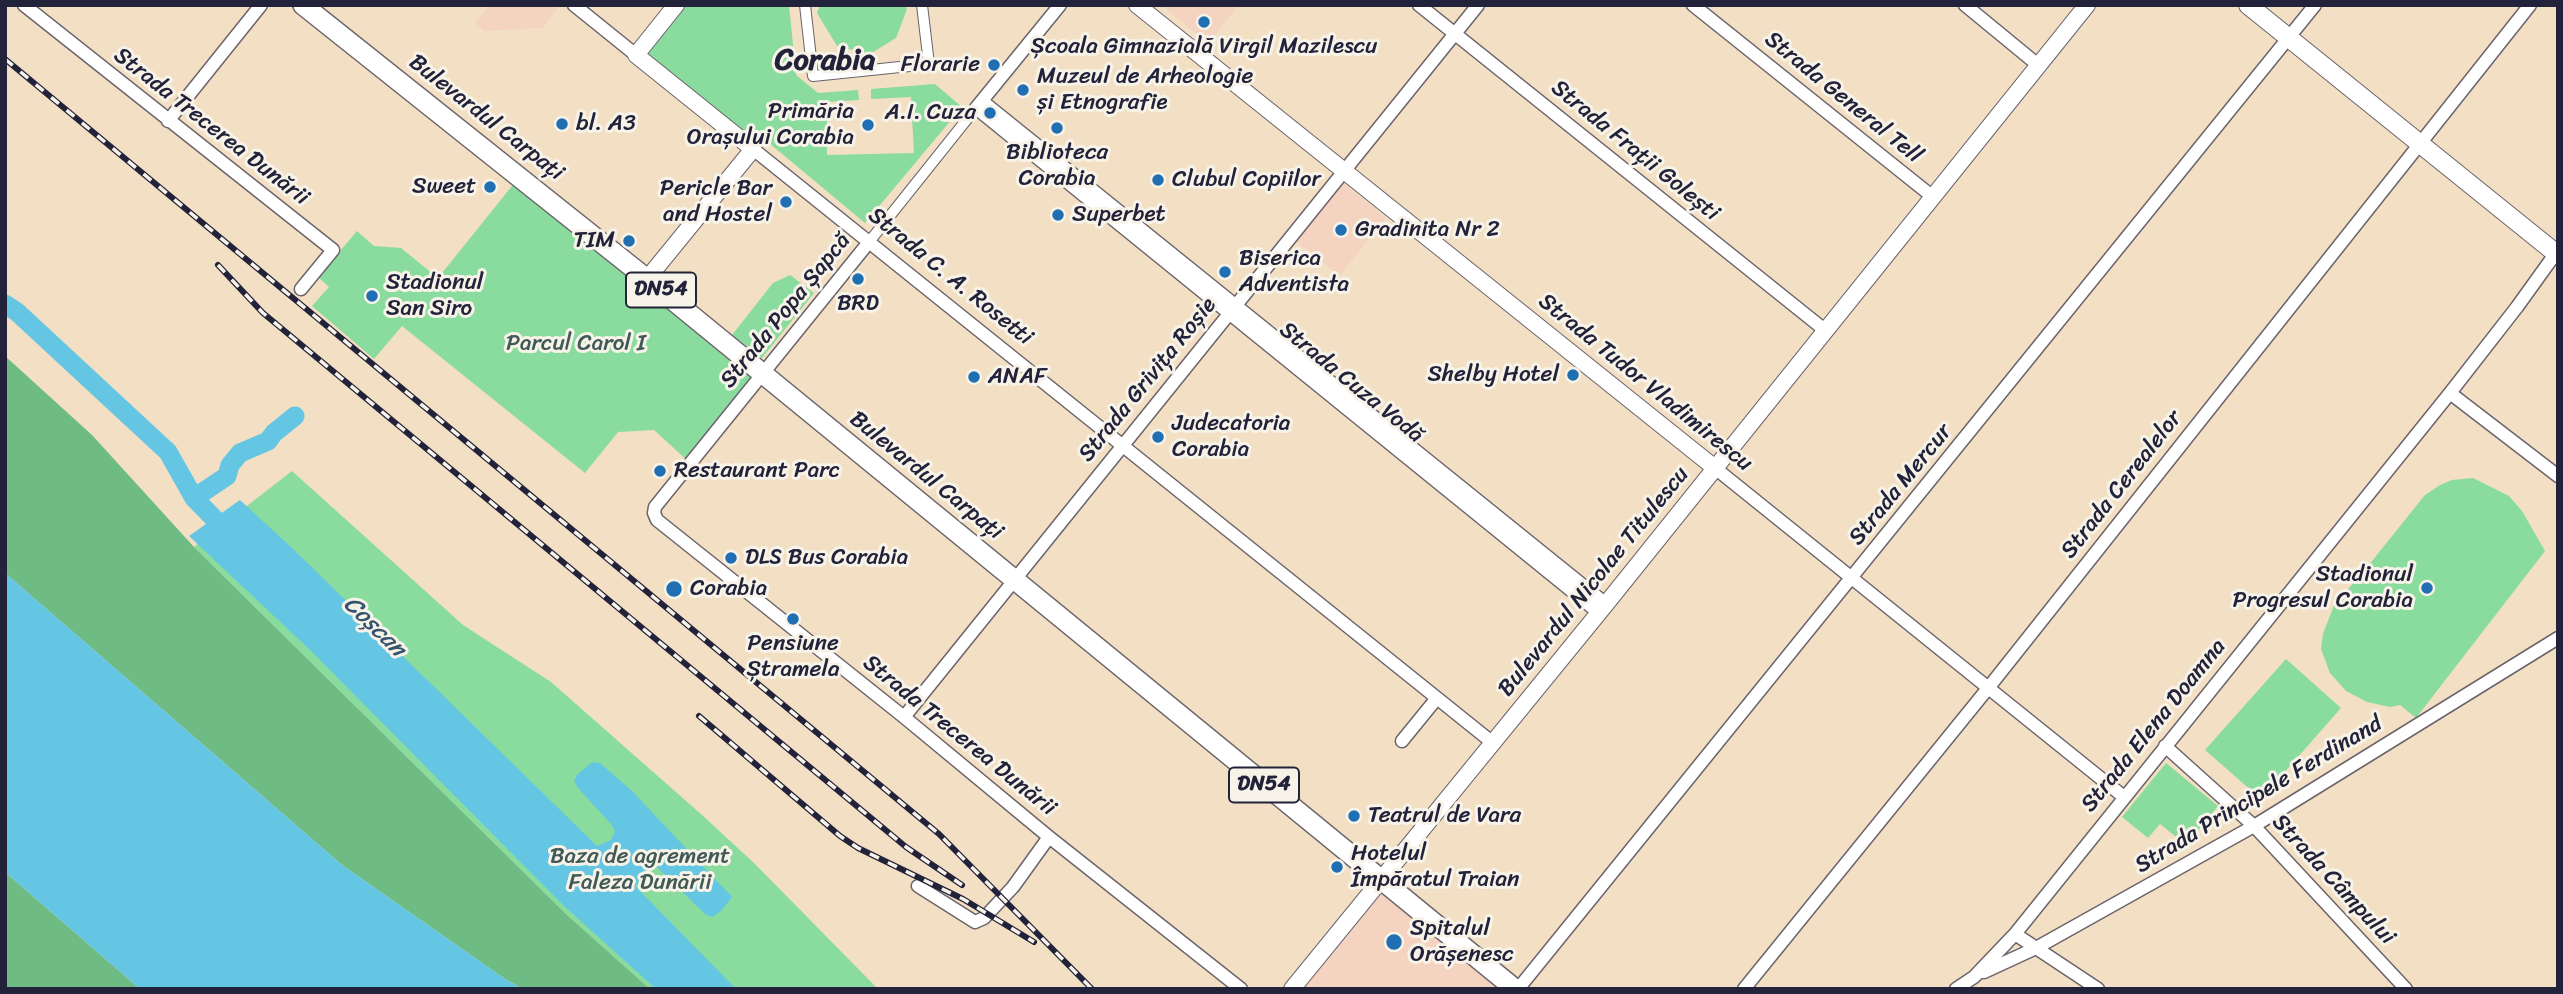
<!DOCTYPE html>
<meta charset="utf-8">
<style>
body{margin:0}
#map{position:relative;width:2563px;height:994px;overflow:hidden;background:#f3dfc3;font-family:Sriracha,sans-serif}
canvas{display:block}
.frame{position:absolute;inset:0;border:7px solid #22223b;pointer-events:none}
</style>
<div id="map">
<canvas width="2563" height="994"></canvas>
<div class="frame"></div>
</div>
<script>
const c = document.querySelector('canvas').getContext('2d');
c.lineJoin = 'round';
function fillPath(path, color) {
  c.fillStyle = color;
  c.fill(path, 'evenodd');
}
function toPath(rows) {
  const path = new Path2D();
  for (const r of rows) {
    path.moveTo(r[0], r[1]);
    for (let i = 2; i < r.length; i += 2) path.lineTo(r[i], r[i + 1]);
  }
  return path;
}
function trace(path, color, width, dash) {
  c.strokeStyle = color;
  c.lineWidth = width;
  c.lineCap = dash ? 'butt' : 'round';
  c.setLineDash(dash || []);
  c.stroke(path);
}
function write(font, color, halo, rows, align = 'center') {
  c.font = font + ' Sriracha,sans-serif';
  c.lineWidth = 6;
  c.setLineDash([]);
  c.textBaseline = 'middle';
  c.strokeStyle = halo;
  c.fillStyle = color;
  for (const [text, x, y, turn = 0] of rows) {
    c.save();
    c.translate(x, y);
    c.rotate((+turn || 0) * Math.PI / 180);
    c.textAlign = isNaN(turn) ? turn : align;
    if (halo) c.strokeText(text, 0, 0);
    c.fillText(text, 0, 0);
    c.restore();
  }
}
const built = toPath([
 [490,5,560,5,543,28,484,31,475,22],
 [1162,5,1239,5,1208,44],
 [1343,183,1386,218,1339,276,1296,241],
 [1380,880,1515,989,1292,989]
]);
const green = toPath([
 [676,5,789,5,796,75,818,93,858,90,859,100,827,102,827,155,914,153,911,97,871,99,871,89,935,84,962,107,865,223,763,138,753,149,636,55],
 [820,5,905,5,907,9,896,38,870,54,837,46,817,13],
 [520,176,763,373,690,463,654,430,618,432,585,473,402,326,374,359,312,306,329,287,318,277,357,231,374,246,401,248,438,278],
 [790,275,814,293,762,358,732,335,773,283],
 [292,471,463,625,551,682,702,815,755,864,876,987,874,989,650,989,567,915,194,547],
 [2473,478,2509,496,2522,511,2545,551,2416,718,2400,705,2390,707,2367,702,2346,691,2330,673,2321,649,2323,634,2334,605,2364,571,2425,495,2440,485,2452,480],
 [2286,659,2341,708,2261,799,2205,750],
 [2166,763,2218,806,2186,845,2160,824,2148,838,2122,817]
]);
const forest = toPath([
 [5,356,92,435,194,547,567,915,650,989,523,989,505,979,342,865,5,573],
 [5,872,140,989,5,989]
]);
const water = toPath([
 [240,500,291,547,597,846,611,840,615,831,611,824,578,788,574,781,577,775,592,762,600,763,632,791,732,897,721,911,712,917,706,915,655,865,641,875,636,887,736,989,656,989,564,906,310,650,189,536],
 [5,573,342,865,505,979,523,989,140,989,5,872]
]);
const river = toPath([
 [5,304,17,312,168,452,194,498,232,537],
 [194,498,227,476,230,465,240,453,268,441,274,433,295,416]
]);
const pedestrian = toPath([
 [805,5,813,76,929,64,922,5],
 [869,242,976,108]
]);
const minor = toPath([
 [24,5,333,250,301,289],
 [574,5,636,55],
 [1060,5,976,108,1599,613],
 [1419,5,1826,331],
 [1693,5,1933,197],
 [1965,5,2038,65],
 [982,101,1606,604],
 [168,121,261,5],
 [753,149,1493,743],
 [869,242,655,507,654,513,657,520,904,717,1049,837,1241,989],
 [2450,393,2558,476],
 [1715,468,2124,797],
 [904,717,1478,5],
 [1402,741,1437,698],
 [2165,746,2254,826,2406,989],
 [918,886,975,922,984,918,1013,887,1049,837],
 [2015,934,2098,989],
 [1984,972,2036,948,2254,826,2558,638],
 [1518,989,2315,5],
 [1744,989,1989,687,2530,5],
 [1956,989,1974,977,2015,934,2450,393,2517,307,2558,250]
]);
const tertiary = toPath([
 [1137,5,1715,468],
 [647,279,753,149,636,55,676,5],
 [1292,989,1606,604,2087,5]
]);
const secondary = toPath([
 [2248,5,2558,255]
]);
const primary = toPath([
 [303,5,647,279,1515,989]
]);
const rail = toPath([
 [5,59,939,834,1092,989],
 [218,265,263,313,906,847,962,885],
 [699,716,840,836,858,848,963,899,1034,942]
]);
const markers = [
 [1204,22,7,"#1f6fb2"],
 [994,65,7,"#1f6fb2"],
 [1023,90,7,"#1f6fb2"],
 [990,113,7,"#1f6fb2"],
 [562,124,7,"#1f6fb2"],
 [868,125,7,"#1f6fb2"],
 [1057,128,7,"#1f6fb2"],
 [1158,180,7,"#1f6fb2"],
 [490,187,7,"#1f6fb2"],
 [786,202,7,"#1f6fb2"],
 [1058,215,7,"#1f6fb2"],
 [1341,230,7,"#1f6fb2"],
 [629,241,7,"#1f6fb2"],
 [1225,272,7,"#1f6fb2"],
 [858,279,7,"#1f6fb2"],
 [372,296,7,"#1f6fb2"],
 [1573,375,7,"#1f6fb2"],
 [974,377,7,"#1f6fb2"],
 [1158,437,7,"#1f6fb2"],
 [660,471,7,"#1f6fb2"],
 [731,558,7,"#1f6fb2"],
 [2427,588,7,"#1f6fb2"],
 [674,589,9,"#1f6fb2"],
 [793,619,7,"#1f6fb2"],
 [1354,816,7,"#1f6fb2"],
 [1337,867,7,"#1f6fb2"],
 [1394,942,9,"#1f6fb2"]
];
const shields = [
 [661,290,70],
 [1264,785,70]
];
const shieldNames = [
 ["DN54",661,290],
 ["DN54",1264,785]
];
const poiNames = [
 ["Școala Gimnazială Virgil Mazilescu",1204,47,"center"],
 ["Florarie",980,65,"right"],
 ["Muzeul de Arheologie",1037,77],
 ["și Etnografie",1037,103],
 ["Primăria",854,112,"right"],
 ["Orașului Corabia",854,138,"right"],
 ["A.I. Cuza",976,113,"right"],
 ["bl. A3",576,124],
 ["Biblioteca",1057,153,"center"],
 ["Corabia",1057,179,"center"],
 ["Clubul Copiilor",1172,180],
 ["Sweet",476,187,"right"],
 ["Pericle Bar",772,189,"right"],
 ["and Hostel",772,215,"right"],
 ["Superbet",1072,215],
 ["Gradinita Nr 2",1355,230],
 ["TIM",615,241,"right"],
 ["Biserica",1239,259],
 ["Adventista",1239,285],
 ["Stadionul",386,283],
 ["San Siro",386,309],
 ["BRD",858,304,"center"],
 ["Shelby Hotel",1559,375,"right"],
 ["ANAF",988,377],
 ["Judecatoria",1172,424],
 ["Corabia",1172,450],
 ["Restaurant Parc",674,471],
 ["DLS Bus Corabia",745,558],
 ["Stadionul",2413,575,"right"],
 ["Progresul Corabia",2413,601,"right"],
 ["Corabia",690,589],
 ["Pensiune",793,644,"center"],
 ["Ștramela",793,670,"center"],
 ["Teatrul de Vara",1368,816],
 ["Hotelul",1351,854],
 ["Împăratul Traian",1351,880],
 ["Spitalul",1410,929],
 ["Orășenesc",1410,955]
];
const streetNames = [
 ["Strada General Tell",1843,98,39],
 ["Bulevardul Carpați",486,118,38],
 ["Strada Trecerea Dunării",211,127,38],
 ["Strada Frații Golești",1635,151,39],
 ["Strada C. A. Rosetti",950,277,39],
 ["Strada Popa Șapcă",786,311,-51],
 ["Strada Grivița Roșie",1148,380,-51],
 ["Strada Cuza Vodă",1351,383,39],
 ["Strada Tudor Vladimirescu",1645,383,39],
 ["Bulevardul Carpați",926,476,39],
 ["Strada Mercur",1901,485,-51],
 ["Strada Cerealelor",2122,485,-52],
 ["Bulevardul Nicolae Titulescu",1594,582,-51],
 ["Strada Elena Doamna",2154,726,-51],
 ["Strada Trecerea Dunării",959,736,39],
 ["Strada Principele Ferdinand",2259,795,-31],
 ["Strada Câmpului",2333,880,47]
];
const parkNames = [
 ["Parcul Carol I",576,344],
 ["Baza de agrement",640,857],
 ["Faleza Dunării",640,883]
];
const waterNames = [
 ["Coșcan",374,627,44]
];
const districtNames = [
 ["Corabia",825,61]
];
fillPath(built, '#f5d3c1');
fillPath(green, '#89dc9d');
fillPath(forest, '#6ebc84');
fillPath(water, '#64c6e2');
trace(river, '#64c6e2', 19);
trace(pedestrian, '#6b646b', 12);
trace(minor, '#6b646b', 15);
trace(tertiary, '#6b646b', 18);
trace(secondary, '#6b646b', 20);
trace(primary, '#6b646b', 22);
trace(pedestrian, '#fff', 10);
trace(minor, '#fff', 12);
trace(tertiary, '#fff', 16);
trace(secondary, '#fff', 18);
trace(primary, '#fff', 19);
trace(rail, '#22223b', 6);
trace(rail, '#f7f3e8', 3.5, [10]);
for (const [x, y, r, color] of markers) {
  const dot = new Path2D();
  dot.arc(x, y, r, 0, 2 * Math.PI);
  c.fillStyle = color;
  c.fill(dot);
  trace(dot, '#f7f3e8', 2.5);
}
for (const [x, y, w] of shields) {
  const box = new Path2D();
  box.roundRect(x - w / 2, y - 17.5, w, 35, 5);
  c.fillStyle = '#f7f3e8';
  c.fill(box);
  trace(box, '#22223b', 2);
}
write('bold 21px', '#22223b', null, shieldNames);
write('23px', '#22223b', '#f7f3e8', poiNames, 'left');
write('23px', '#22223b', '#f7f3e8', streetNames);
write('23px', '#415a58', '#f7f3e8', parkNames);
write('italic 24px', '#36536d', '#f7f3e8', waterNames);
write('bold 30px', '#22223b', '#f7f3e8', districtNames);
</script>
